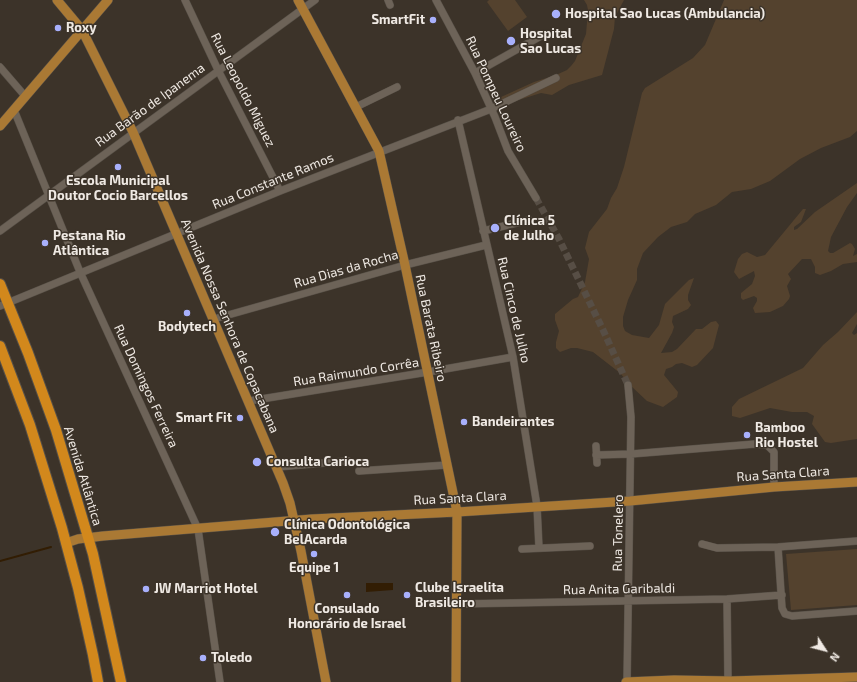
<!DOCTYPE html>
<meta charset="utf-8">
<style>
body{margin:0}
#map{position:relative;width:857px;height:682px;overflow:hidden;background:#3c3329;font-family:"Exo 2",sans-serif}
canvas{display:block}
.north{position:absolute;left:805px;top:630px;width:40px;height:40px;-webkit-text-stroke:3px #3c3329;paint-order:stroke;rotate:126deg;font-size:11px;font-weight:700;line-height:16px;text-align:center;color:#efe9e3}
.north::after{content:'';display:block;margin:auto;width:14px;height:18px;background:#efe9e3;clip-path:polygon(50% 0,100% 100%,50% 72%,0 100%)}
</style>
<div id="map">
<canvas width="857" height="682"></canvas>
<div class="north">N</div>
</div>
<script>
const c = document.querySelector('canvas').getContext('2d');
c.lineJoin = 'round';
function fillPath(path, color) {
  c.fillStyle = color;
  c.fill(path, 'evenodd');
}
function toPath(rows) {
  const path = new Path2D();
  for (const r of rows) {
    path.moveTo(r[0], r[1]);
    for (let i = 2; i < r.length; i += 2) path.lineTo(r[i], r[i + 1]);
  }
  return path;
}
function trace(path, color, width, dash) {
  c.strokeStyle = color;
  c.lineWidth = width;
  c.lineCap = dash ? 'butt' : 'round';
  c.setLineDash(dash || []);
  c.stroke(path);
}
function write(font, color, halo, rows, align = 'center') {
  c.font = font + ' "Exo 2",sans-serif';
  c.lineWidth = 3;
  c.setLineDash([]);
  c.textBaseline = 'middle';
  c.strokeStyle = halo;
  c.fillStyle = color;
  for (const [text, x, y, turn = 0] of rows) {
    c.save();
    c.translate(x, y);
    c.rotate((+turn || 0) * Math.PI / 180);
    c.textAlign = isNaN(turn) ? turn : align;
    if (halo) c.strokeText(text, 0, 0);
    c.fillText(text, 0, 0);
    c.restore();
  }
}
const green = toPath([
 [489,0,515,0,527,17,508,31,487,2],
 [584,0,624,0,615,17,614,29,602,75,569,85,552,95,541,93,509,103,498,101,501,97,534,82,556,75,567,70,571,66,575,61,586,34,588,10,587,5],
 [724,0,857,0,857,131,850,137,821,148,800,159,770,181,751,189,732,192,716,205,695,214,687,222,671,227,658,237,643,253,637,269,637,280,628,300,623,317,623,326,625,331,632,335,649,338,659,325,665,304,689,280,694,278,688,295,688,300,691,305,688,309,673,316,672,322,674,327,672,333,661,353,672,352,677,349,696,329,702,329,711,322,716,321,719,325,713,348,697,365,692,367,682,363,676,364,672,367,666,369,664,375,678,392,677,397,663,407,647,401,631,386,620,373,593,352,577,348,571,348,560,352,556,348,556,342,559,331,555,320,555,314,573,299,578,297,585,282,589,259,585,248,589,232,607,209,611,198,617,188,624,167,642,93,645,88,693,58,705,45],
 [857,183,857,193,847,207,831,237,828,251,830,253,833,253,850,243,852,244,855,249,853,256,857,254,857,262,843,264,831,271,820,275,815,273,815,267,811,259,802,259,788,274,791,279,787,286,790,296,789,299,783,306,770,312,755,313,753,308,757,301,757,298,754,296,743,300,741,298,741,293,752,284,755,276,754,271,739,279,734,272,738,259,742,254,747,252,757,257,765,255,803,209,806,209,801,222,794,227,794,230,797,229,815,212],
 [857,312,857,324,852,333,854,335,857,333,857,439,831,443,825,442,812,424,814,416,807,412,792,412,770,408,740,418,732,416,732,407,739,399,803,368,823,345,838,332],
 [857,549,857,605,791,610,786,554]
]);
const water = toPath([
 [366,583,393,583,393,590,366,592]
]);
const stream = toPath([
 [0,561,51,547]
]);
const minorTunnel = toPath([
 [536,198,559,239,604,332,628,385]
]);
const minor = toPath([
 [185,0,218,70,280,191],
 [388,0,390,5],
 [436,0,475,73,495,117,508,151,536,198],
 [0,67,25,96],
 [475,73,541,36],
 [356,107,397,87],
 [14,110,80,272,198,529,220,682],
 [458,120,513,357,537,506,539,548],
 [0,231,315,0],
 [483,231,529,220],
 [0,306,280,191,491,109,556,78],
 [214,319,405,265,486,245],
 [249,401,428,372,513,357],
 [596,446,597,463],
 [596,455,631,454,755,444,767,445,774,452,774,487],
 [277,467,348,461],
 [359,471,447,465],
 [702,544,717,548,778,547,857,541],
 [778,547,782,608,785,614,792,616,857,611],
 [522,549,590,546],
 [727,599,728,681],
 [457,604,727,599,782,595],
 [627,682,631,417,628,385]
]);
const major = toPath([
 [57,0,82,30,133,132,283,483,290,503,301,551,326,682],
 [298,0,379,151,405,265,457,512,456,682],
 [0,126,108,0],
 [66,543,78,539,103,536,312,519,457,512,630,501,774,487,857,482],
 [626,682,674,680,731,681,857,677]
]);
const highway = toPath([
 [0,284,28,353,56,430,93,554,121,682],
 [0,346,30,425,62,528,78,588,93,655,98,682]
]);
const markers = [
 [556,14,5,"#a8b0fc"],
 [433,20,4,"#a8b0fc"],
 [58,28,4,"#a8b0fc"],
 [511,41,5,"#a8b0fc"],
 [118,167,4,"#a8b0fc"],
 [495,228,5,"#a8b0fc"],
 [45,243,4,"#a8b0fc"],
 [187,313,4,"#a8b0fc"],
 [240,418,4,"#a8b0fc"],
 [464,422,4,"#a8b0fc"],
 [747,435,4,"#a8b0fc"],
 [257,462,5,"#a8b0fc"],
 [275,532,5,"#a8b0fc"],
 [314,554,4,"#a8b0fc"],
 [146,589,4,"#a8b0fc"],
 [347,595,4,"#a8b0fc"],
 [407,595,4,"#a8b0fc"],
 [203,658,4,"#a8b0fc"]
];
const poiNames = [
 ["Hospital Sao Lucas (Ambulancia)",565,14],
 ["SmartFit",425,20,"right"],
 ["Roxy",66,28],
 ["Hospital",520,34],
 ["Sao Lucas",520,49],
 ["Escola Municipal",118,181,"center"],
 ["Doutor Cocio Barcellos",118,196,"center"],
 ["Clínica 5",504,221],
 ["de Julho",504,236],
 ["Pestana Rio",53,236],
 ["Atlântica",53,251],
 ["Bodytech",187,327,"center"],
 ["Smart Fit",232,418,"right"],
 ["Bandeirantes",472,422],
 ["Bamboo",755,428],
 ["Rio Hostel",755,443],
 ["Consulta Carioca",266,462],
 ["Clínica Odontológica",284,525],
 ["BelAcarda",284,540],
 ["Equipe 1",314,568,"center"],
 ["Clube Israelita",415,588],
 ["Brasileiro",415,603],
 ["JW Marriot Hotel",154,589],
 ["Consulado",347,609,"center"],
 ["Honorário de Israel",347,624,"center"],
 ["Toledo",211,658]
];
const streetNames = [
 ["Rua Leopoldo Miguez",243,90,63],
 ["Rua Pompeu Loureiro",496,94,65],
 ["Rua Barão de Ipanema",150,105,-36],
 ["Rua Constante Ramos",273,181,-22],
 ["Rua Dias da Rocha",346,269,-16],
 ["Rua Cinco de Julho",514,310,77],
 ["Avenida Nossa Senhora de Copacabana",230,326,67],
 ["Rua Barata Ribeiro",431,328,78],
 ["Rua Raimundo Corrêa",356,372,-9],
 ["Rua Domingos Ferreira",146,386,65],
 ["Rua Santa Clara",783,474,-4],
 ["Avenida Atlântica",83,476,73],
 ["Rua Santa Clara",460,498,-3],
 ["Rua Tonelero",618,533,-89],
 ["Rua Anita Garibaldi",619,589,-1]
];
fillPath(green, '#54422e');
fillPath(water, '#321d03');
trace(stream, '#321d03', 2);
trace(minorTunnel, '#574e45', 7, [7, 3.5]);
trace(minor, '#585148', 8);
trace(major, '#585148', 10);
trace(highway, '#585148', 12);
trace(minor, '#6d6358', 7);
trace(major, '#aa7934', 9);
trace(highway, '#d2881c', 10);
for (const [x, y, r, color] of markers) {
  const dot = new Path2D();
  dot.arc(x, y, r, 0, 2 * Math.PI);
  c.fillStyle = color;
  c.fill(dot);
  trace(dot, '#3c3329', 1.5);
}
write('bold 13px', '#efe9e3', '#3c3329', poiNames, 'left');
write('13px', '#efe9e3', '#3c3329', streetNames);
</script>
